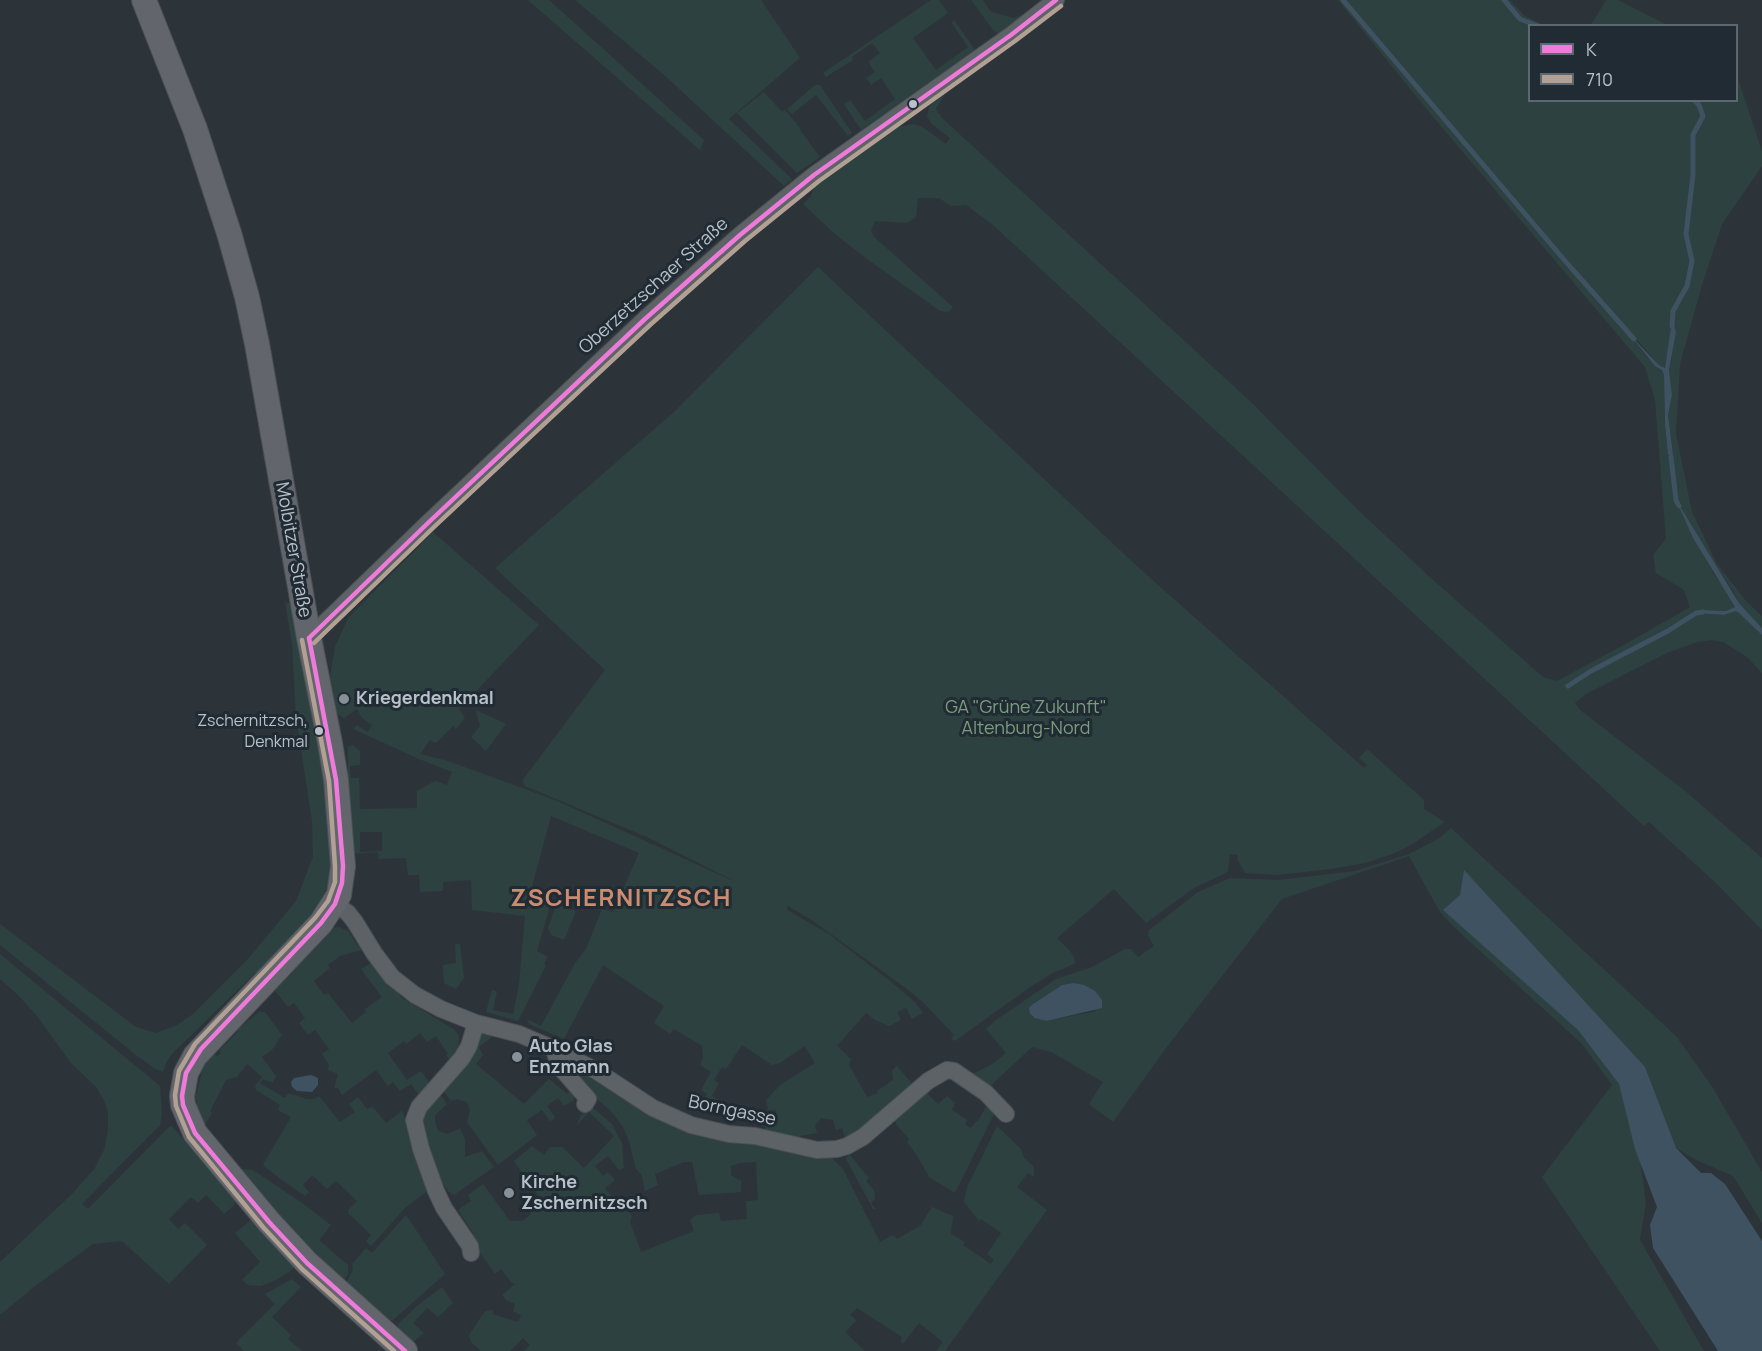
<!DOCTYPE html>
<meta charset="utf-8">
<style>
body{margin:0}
#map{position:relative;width:1762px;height:1351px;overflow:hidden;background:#2d3439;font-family:Manrope,sans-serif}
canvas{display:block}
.legend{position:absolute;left:1528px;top:24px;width:210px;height:78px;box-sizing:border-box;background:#212b34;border:2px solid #5d6770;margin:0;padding:8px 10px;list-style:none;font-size:18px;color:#b8c1c9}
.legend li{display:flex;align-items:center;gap:12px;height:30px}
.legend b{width:30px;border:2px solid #5d6770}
</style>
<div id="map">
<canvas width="1762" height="1351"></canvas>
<ul class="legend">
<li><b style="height:8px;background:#ee7ada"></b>K</li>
<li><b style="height:8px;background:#b1a093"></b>710</li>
</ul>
</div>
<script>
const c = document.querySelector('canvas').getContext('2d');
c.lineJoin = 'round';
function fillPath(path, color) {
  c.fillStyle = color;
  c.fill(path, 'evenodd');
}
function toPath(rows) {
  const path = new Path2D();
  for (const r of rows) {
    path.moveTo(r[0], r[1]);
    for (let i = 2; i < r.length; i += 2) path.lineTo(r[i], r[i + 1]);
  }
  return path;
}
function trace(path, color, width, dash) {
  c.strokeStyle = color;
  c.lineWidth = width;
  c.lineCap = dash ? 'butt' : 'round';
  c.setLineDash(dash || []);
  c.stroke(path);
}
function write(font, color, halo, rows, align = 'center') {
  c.font = font + ' Manrope,sans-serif';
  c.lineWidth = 6;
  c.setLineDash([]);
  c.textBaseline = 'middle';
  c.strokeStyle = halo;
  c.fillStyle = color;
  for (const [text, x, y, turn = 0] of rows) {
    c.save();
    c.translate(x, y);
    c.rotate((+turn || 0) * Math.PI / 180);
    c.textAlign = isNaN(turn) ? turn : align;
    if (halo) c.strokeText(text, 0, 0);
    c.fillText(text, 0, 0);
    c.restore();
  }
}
const green = toPath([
 [528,0,549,0,704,140,700,150],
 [575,0,761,0,800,58,729,119,792,179,784,186,663,74],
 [931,0,939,0,948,13,913,38,936,70,968,47,951,22,954,20,975,50,861,130,844,104,850,100,865,121,895,99,881,78,871,85,866,78,875,72,868,62,880,53,872,43,852,57,853,60,826,77,823,73],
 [971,0,983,0,991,12,1014,18,1031,11,998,34,993,30],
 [1338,0,1510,0,1525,16,1544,25,1530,26,1530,100,1736,100,1737,76,1762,151,1762,166,1722,224,1702,285,1680,364,1676,434,1692,512,1717,564,1747,602,1762,616,1762,628,1739,603,1733,591,1681,514,1715,576,1725,588,1735,607,1726,611,1704,610,1698,613,1724,615,1736,611,1740,613,1762,635,1762,673,1747,657,1723,642,1712,640,1697,642,1667,653,1586,694,1575,703,1580,710,1684,790,1762,858,1762,930,1715,882,1649,822,1644,826,993,225,966,205,951,206,939,198,918,198,916,217,907,223,875,221,871,230,874,237,953,307,948,312,940,311,867,259,835,234,803,204,811,196,814,187,856,154,895,128,913,124,921,126,946,144,950,138,932,124,927,117,929,107,948,89,936,109,942,118,1252,403,1358,510,1432,579,1543,677,1557,681,1629,642,1690,607,1684,590,1656,573,1653,555,1666,539,1655,400,1645,367,1429,112],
 [1672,321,1672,357,1669,370,1672,395,1668,414,1673,453,1671,461,1668,454,1665,424,1664,375,1662,369,1648,358,1631,337,1638,341,1659,365,1665,368],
 [1606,0,1618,0,1667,25,1591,25],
 [815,85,820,85,852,133,848,136,816,95,792,114,787,109],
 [764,92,782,112,785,110,801,129,800,130,820,157,797,173,737,113],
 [818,267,1139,568,1364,768,1367,765,1359,758,1367,749,1424,800,1424,809,1445,822,1411,845,1395,853,1365,863,1331,869,1278,875,1245,873,1237,859,1238,855,1230,854,1228,872,1194,888,1146,923,1114,889,1057,938,1071,952,1076,963,1053,973,1033,985,955,1041,951,1039,954,1035,925,1004,903,986,810,919,788,906,787,910,829,934,890,981,915,1002,923,1013,912,1019,906,1008,897,1012,901,1020,889,1026,875,1020,866,1013,837,1046,851,1059,849,1065,867,1097,878,1093,877,1091,893,1080,892,1070,897,1066,915,1087,846,1140,842,1128,836,1130,833,1120,821,1118,815,1126,817,1133,800,1136,800,1142,765,1131,765,1126,776,1125,776,1110,768,1110,766,1100,780,1085,815,1063,805,1046,780,1063,772,1065,742,1045,726,1069,722,1067,714,1080,719,1083,712,1096,722,1102,713,1108,699,1110,707,1094,701,1090,711,1072,700,1065,703,1058,702,1046,674,1029,670,1034,654,1023,664,1006,603,965,564,1039,529,1024,527,1019,541,1026,575,963,586,949,602,909,613,912,639,853,551,816,530,894,551,902,537,951,548,957,544,964,546,965,518,1021,486,1012,492,990,497,991,493,1010,513,1014,519,984,525,916,472,910,471,880,443,882,443,891,420,892,419,875,408,875,406,858,379,859,378,852,353,854,348,781,348,747,353,745,360,751,360,765,350,766,351,778,359,778,360,809,417,808,417,791,435,781,447,785,452,772,419,759,353,729,357,725,368,732,372,725,362,718,357,709,344,718,337,714,330,678,335,647,348,618,433,532,539,625,459,709,465,718,456,729,453,726,436,743,430,740,420,754,448,761,555,800,740,884,649,838,525,786,522,781,605,670,495,568,675,411],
 [382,832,382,851,360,852,360,832],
 [285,602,296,606,318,745,324,745,334,874,323,903,260,972,256,972,172,1054,166,1063,163,1072,154,1068,136,1055,0,945,0,924,136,1027,156,1033,177,1025,193,1014,248,959,296,901,313,857,312,821,296,716,292,644],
 [476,710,506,724,486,751,471,737,480,726],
 [1451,828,1676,1036,1711,1085,1762,1172,1762,1223,1733,1176,1696,1160,1676,1148,1641,1166,1646,1203,1640,1240,1704,1351,1660,1351,1542,1177,1612,1085,1582,1044,1455,928,1440,912,1409,856,1282,899,1166,1048,1113,1122,1089,1104,1103,1082,1051,1052,1032,1047,988,1088,969,1076,994,1063,1006,1053,986,1029,996,1020,1056,979,1092,967,1125,949,1131,949,1138,957,1154,946,1148,935,1149,930,1198,892,1230,878,1278,880,1355,871,1409,854,1438,839],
 [1073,983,1096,1011,1047,1021,1030,1014,1030,1008,1033,1004,1062,985],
 [557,903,576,911,564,940,551,935,548,928],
 [339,927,348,931,357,945,362,944,365,949,340,956,328,965,330,968,314,981,324,995,328,993,352,1023,366,1012,365,1009,382,997,361,969,373,962,402,998,455,1030,459,1036,457,1057,450,1061,446,1055,448,1054,436,1036,427,1042,420,1033,406,1044,404,1041,388,1053,407,1080,421,1071,430,1084,420,1097,411,1084,400,1091,393,1082,388,1086,376,1070,342,1095,338,1088,334,1088,338,1074,328,1070,329,1065,322,1054,329,1049,315,1030,308,1035,299,1023,305,1018,294,1003,288,1007,275,991,334,928],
 [455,944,460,944,464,978,456,989,444,983,443,965,456,963],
 [0,954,160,1086,162,1114,160,1125,82,1204,88,1209,171,1125,214,1175,217,1173,236,1196,234,1205,224,1214,206,1195,198,1203,191,1197,169,1219,178,1229,185,1223,207,1245,169,1284,122,1241,93,1244,35,1286,0,1315,0,1262,72,1194,95,1168,105,1148,108,1128,108,1113,104,1100,96,1087,71,1063,37,1016,18,995,0,979],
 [259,1012,265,1012,282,1035,272,1050,262,1057,276,1076,273,1083,263,1079,260,1083,285,1098,288,1093,307,1099,314,1099,319,1096,340,1122,355,1112,349,1104,358,1097,367,1109,373,1107,386,1123,402,1111,403,1113,429,1190,406,1207,371,1246,366,1241,371,1235,349,1214,348,1210,357,1201,336,1181,327,1189,312,1175,303,1185,309,1192,305,1196,279,1178,263,1165,291,1117,278,1110,280,1105,256,1090,255,1086,262,1077,247,1064,237,1077,226,1080,210,1111,212,1113,205,1125,201,1118,198,1112,196,1096,202,1070,212,1052,217,1056,221,1053,219,1051,238,1031,237,1030],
 [482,1031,497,1033,479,1047,483,1055,476,1064,524,1104,549,1079,567,1094,571,1090,574,1096,574,1100,564,1106,558,1098,547,1106,555,1117,553,1120,550,1121,542,1110,527,1120,537,1135,498,1165,467,1122,470,1110,467,1102,457,1099,451,1101,442,1089],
 [573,1065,651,1112,831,1157,843,1169,880,1242,893,1235,897,1239,920,1226,932,1207,953,1216,951,1234,965,1242,963,1245,991,1264,994,1260,987,1254,1001,1233,981,1219,979,1221,964,1202,967,1187,997,1126,1021,1149,1024,1158,1034,1167,1034,1177,1028,1173,1017,1187,1047,1210,945,1351,936,1351,943,1342,919,1323,903,1344,901,1342,902,1337,857,1308,850,1315,856,1320,855,1322,845,1332,865,1351,524,1351,530,1345,523,1338,510,1351,481,1351,471,1342,469,1335,485,1311,494,1310,492,1314,518,1322,521,1315,513,1311,515,1304,506,1300,502,1295,515,1284,511,1282,501,1269,495,1274,475,1245,473,1233,458,1210,471,1201,468,1195,483,1184,510,1221,522,1221,530,1215,532,1208,542,1201,514,1161,532,1146,544,1155,550,1147,562,1147,584,1168,614,1136,589,1112,576,1126,584,1110,588,1107,593,1108,612,1124,622,1143,624,1168,619,1170,608,1156,595,1166,603,1176,608,1172,615,1180,605,1188,624,1211,629,1212,632,1216,630,1222,641,1252,694,1231,690,1220,696,1215,719,1213,721,1221,747,1219,746,1201,758,1200,756,1162,740,1163,731,1166,731,1175,741,1181,741,1192,699,1195,692,1162,684,1162,655,1174,658,1185,645,1191,641,1174,636,1169,629,1141,623,1127,612,1112,591,1094,572,1069],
 [937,1084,928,1094,938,1104,947,1096,955,1103,952,1110,967,1120,965,1124,973,1130,970,1128,979,1119,988,1103,994,1114,955,1193,929,1177,916,1154,907,1142,909,1139,896,1124,894,1117],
 [439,1092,447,1104,435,1115,435,1121,438,1131,448,1134,460,1128,465,1139,465,1157,482,1151,494,1167,454,1195,448,1191,434,1171,420,1124,426,1104],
 [849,1154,869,1178,866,1181,874,1190,875,1199,871,1203,876,1209,873,1209,846,1159],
 [242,1169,253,1170,302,1203,331,1225,319,1240,348,1265,348,1275,343,1281,311,1252,242,1175],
 [406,1215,445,1274,393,1320,388,1320,346,1283,353,1270,352,1264,366,1248,372,1253],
 [255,1217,295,1266,292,1270,276,1280,261,1286,248,1285,242,1280,260,1262,235,1233],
 [292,1279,301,1287,272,1317,291,1335,288,1339,302,1351,244,1351,236,1343,275,1304,265,1294],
 [442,1287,453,1303,438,1317,427,1308,413,1323,424,1333,412,1343,397,1329,398,1324,418,1305]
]);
const water = toPath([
 [1672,319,1676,332,1669,370,1672,395,1668,415,1673,454,1672,462,1668,454,1665,424,1664,375,1662,370,1655,366,1629,334,1659,365,1665,368],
 [1676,500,1739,603,1762,628,1762,635,1739,613,1736,611,1724,615,1696,613,1704,610,1726,611,1735,607,1693,538],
 [1464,870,1645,1067,1676,1148,1701,1173,1711,1173,1725,1184,1762,1241,1762,1351,1718,1351,1653,1248,1650,1225,1657,1207,1635,1149,1619,1084,1578,1030,1443,910,1460,895],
 [1073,983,1084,985,1095,991,1102,1000,1102,1008,1047,1021,1035,1018,1030,1014,1029,1008,1033,1004,1062,985],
 [311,1075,318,1078,318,1085,312,1092,297,1091,292,1087,291,1082,294,1078]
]);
const stream = toPath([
 [1343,0,1566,262,1634,339],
 [1504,0,1520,19,1538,26],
 [1672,326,1673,311,1687,286,1692,261,1686,234,1693,175,1693,135,1703,116,1699,105,1694,100],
 [1671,457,1676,500,1679,506],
 [1568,686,1591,671,1668,631,1696,613,1703,612]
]);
const street = toPath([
 [309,638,429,522,645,319,740,235,814,175,1011,35,1056,0],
 [335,904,348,913,355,922,374,953,392,977,415,995,441,1009,476,1023,519,1034,547,1046,595,1070,653,1108,691,1125,729,1134,755,1136,817,1150,837,1149,847,1146,863,1137,928,1081,947,1070,954,1071,986,1093,1006,1114],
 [554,1049,559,1066,588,1099,585,1104],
 [471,1253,470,1246,444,1208,436,1191,421,1149,414,1120,419,1107,462,1058,469,1046,476,1023]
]);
const secondary = toPath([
 [144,0,195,129,229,233,247,297,257,344,309,638,330,743,336,780,343,866,339,895,321,923,195,1056,186,1073,182,1096,183,1105,195,1133,269,1222,307,1263,405,1351]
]);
const bus1 = toPath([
 [309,638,429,522,645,319,740,235,814,175,1011,35,1056,0],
 [309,638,336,780,343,866,342,883,335,904,321,923,201,1049,186,1073,182,1096,183,1105,195,1133,269,1222,307,1263,405,1351]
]);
const bus2 = toPath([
 [302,640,329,781,335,866,335,882,328,901,315,918,195,1044,179,1071,175,1095,176,1106,189,1137,263,1227,302,1269,394,1351],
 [314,643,434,527,650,325,745,241,819,181,1015,41,1061,6]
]);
const markers = [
 [913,104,5,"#b8c1c9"],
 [344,699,6,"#879097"],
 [319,731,5,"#b8c1c9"],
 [517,1057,6,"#879097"],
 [509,1193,6,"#879097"]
];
const busNames = [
 ["Zschernitzsch,",308,722],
 ["Denkmal",308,743]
];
const streetNames = [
 ["Oberzetzschaer Straße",654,286,-42],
 ["Molbitzer Straße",293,550,80],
 ["Borngasse",732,1111,12]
];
const poiNames = [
 ["Kriegerdenkmal",356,699],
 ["Auto Glas",529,1047],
 ["Enzmann",529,1068],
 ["Kirche",521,1183],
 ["Zschernitzsch",521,1204]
];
const parkNames = [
 ["GA \"Grüne Zukunft\"",1026,708],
 ["Altenburg-Nord",1026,729]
];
const districtNames = [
 ["ZSCHERNITZSCH",621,899]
];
fillPath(green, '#2d4140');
fillPath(water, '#3e5262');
trace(stream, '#3e5262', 5);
trace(street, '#4b5054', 18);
trace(secondary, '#4b5054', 26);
trace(street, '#5d6267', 16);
trace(secondary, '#62666c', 24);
trace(bus1, '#ee7ada', 4.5);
trace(bus2, '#b1a093', 4.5);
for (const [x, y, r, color] of markers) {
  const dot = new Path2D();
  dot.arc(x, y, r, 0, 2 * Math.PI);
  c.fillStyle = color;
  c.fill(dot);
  trace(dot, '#212b34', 2);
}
write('16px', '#b8c1c9', '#212b34', busNames, 'right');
write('18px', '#b8c1c9', '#212b34', streetNames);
write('bold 18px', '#b8c1c9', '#212b34', poiNames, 'left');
write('18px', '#799d7d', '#212b34', parkNames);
c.letterSpacing = '1.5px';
write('bold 24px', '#cc8c71', '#212b34', districtNames);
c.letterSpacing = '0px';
</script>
